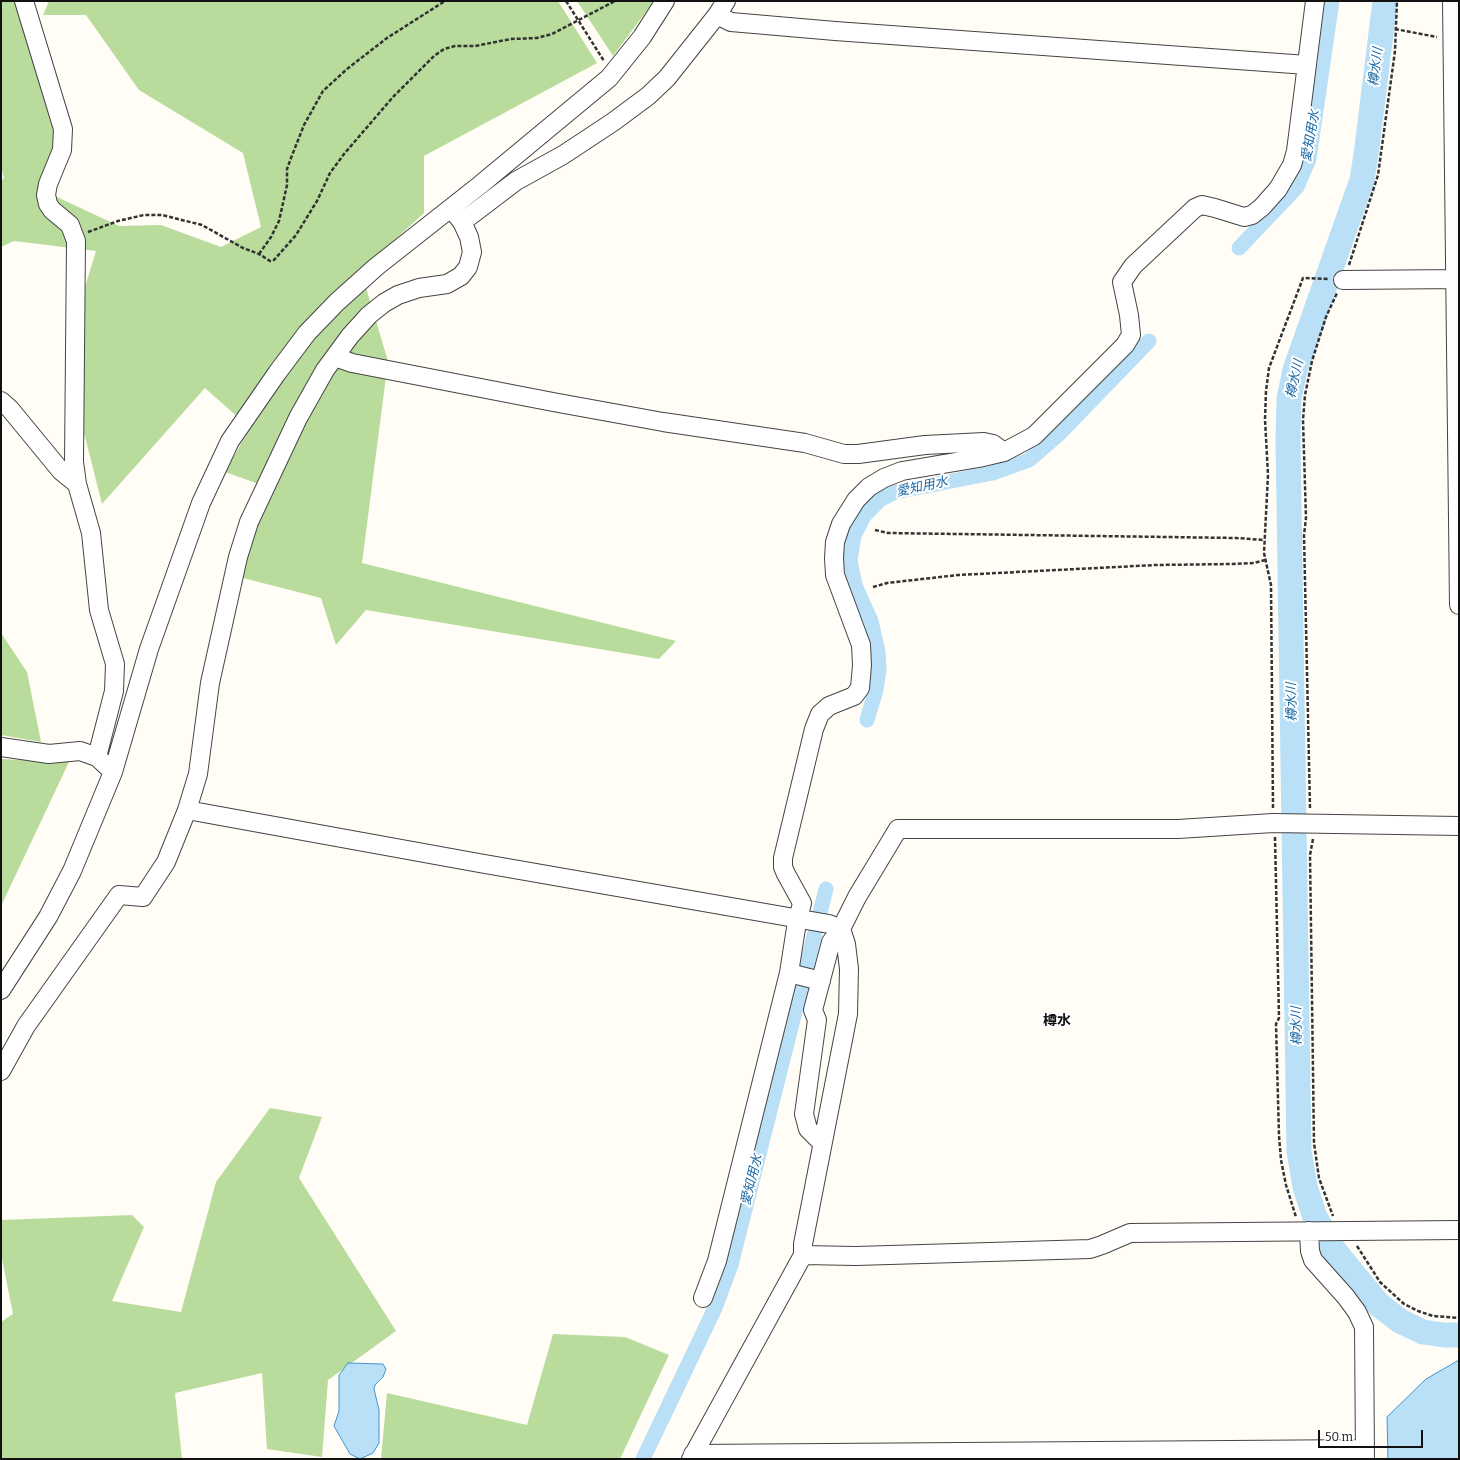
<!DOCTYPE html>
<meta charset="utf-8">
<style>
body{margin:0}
#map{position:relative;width:1460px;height:1460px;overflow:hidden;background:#fffdf5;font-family:Bitter,serif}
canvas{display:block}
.frame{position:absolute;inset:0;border:2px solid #111;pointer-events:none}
.scale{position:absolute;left:1318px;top:1430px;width:105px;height:18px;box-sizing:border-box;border:2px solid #111;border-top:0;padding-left:5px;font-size:12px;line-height:14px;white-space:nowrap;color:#111;-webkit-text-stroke:3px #fff;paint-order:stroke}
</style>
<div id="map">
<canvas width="1460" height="1460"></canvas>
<div class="frame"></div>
<div class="scale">50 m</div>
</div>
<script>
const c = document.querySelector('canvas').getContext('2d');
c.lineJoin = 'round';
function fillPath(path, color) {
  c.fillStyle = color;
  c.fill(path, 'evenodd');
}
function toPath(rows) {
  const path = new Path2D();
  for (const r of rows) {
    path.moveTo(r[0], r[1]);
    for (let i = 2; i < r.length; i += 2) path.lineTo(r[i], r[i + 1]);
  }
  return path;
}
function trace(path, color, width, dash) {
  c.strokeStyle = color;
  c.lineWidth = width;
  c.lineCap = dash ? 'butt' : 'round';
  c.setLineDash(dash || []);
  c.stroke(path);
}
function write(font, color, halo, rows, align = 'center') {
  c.font = font + ' Bitter,"Noto Sans JP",serif';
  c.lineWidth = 4;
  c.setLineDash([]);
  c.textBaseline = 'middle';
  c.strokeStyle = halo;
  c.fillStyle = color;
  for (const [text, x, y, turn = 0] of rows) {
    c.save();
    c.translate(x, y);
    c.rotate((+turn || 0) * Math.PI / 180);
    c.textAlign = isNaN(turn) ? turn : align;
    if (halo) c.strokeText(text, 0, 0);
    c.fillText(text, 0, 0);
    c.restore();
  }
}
const forest = toPath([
 [1,1,15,1,56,141,40,189,119,226,161,225,221,247,261,227,243,153,139,90,86,15,43,15,49,1,558,1,597,63,424,156,424,213,361,271,388,361,362,563,676,641,659,659,366,610,336,645,321,598,239,577,270,488,225,472,250,428,205,388,102,504,80,417,82,297,96,251,14,241,1,247,1,181,4,178,1,167],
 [577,1,654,1,613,56],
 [1,633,27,672,41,742,1,735],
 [1,759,69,762,1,906],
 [270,1108,322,1117,299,1178,396,1331,328,1380,322,1457,267,1449,262,1373,175,1393,182,1459,1,1459,1,1322,13,1314,1,1254,1,1220,132,1215,144,1227,112,1301,181,1312,216,1182],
 [553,1334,625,1337,669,1355,620,1459,381,1459,387,1393,527,1425]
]);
const water = toPath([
 [1459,1360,1459,1459,1388,1459,1387,1417,1426,1379,1459,1360],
 [348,1363,383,1364,386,1369,383,1377,375,1385,374,1389,379,1410,379,1443,373,1453,360,1459,350,1454,334,1426,339,1411,339,1375,348,1363]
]);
const canal = toPath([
 [1239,248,1297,187,1309,159,1332,1],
 [867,720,876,690,879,670,878,652,871,621,855,585,850,560,854,536,864,516,880,500,895,492,993,473,1029,460,1059,434,1149,341],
 [643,1459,715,1308,731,1265,826,889]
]);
const river = toPath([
 [1385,1,1366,155,1362,180,1295,370,1289,398,1288,439,1299,1151,1305,1187,1315,1217,1333,1249,1378,1304,1400,1321,1423,1332,1444,1335,1459,1335]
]);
const path = toPath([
 [566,1,604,61],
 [1395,29,1437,37],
 [88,232,118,221,144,215,162,215,202,225,243,248,259,254,270,261,274,260,296,235,317,201,330,173,344,154,393,97,434,56,444,49,455,46,475,46,511,39,537,38,552,34,615,1],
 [259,254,271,237,279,221,287,185,287,169,291,158,304,125,323,91,347,69,387,38,445,1],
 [1349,265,1378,175,1395,51,1397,1],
 [875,530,888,533,1236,538,1264,540],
 [873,587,887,583,958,575,1156,565,1233,564,1254,563,1265,560],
 [1273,808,1271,585,1264,553,1268,475,1265,419,1266,391,1269,368,1303,278,1329,279],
 [1310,808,1304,535,1306,518,1303,420,1305,395,1312,361,1326,317,1337,293],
 [1275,837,1279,1018,1276,1024,1279,1136,1281,1160,1286,1185,1296,1217],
 [1313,839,1310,855,1314,1143,1319,1178,1333,1216],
 [1357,1246,1380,1282,1404,1304,1418,1311,1433,1316,1459,1318]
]);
const minor = toPath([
 [24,1,63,129,62,150,48,184,46,195,48,204,52,210,70,225,76,241,74,462,77,484,91,533,99,610,115,664,114,691,97,757,113,772],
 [1452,1,1459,605],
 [717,15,731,22,835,31,1307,65],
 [451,208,462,222,469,237,472,252,468,267,461,276,447,284,419,288,398,295,384,303,369,315,350,336,325,370,298,418,249,522,238,557,210,683,198,774,187,810,479,863,829,924,841,929,857,897,898,829,1178,829,1273,823,1459,826],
 [462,222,516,181,563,155,613,122,648,96,667,78,717,15,726,1],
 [1343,280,1459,279],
 [335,357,352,363,553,402,663,422,805,443,844,454,858,454,925,445,984,442,993,444,1004,452],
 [1,401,10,409,61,471,77,484],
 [1,747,49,754,80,751,97,757],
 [789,973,821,981],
 [1,990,48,917,72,871,113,772,149,649,201,503,230,441,277,373,307,333,337,302,376,267,480,185,609,78,642,37,665,1],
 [1,1071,26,1026,119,895,143,897,166,862,187,810],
 [822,1143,808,1129,804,1114,817,1020,813,1010,831,942,841,929],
 [1309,1231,1310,1251,1313,1260,1346,1297,1357,1312,1364,1327,1365,1459],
 [803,1255,856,1256,1090,1249,1102,1245,1130,1233,1459,1230],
 [703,1298,717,1261,789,973,796,928,802,903,786,874,783,867,783,858,814,729,820,714,829,706,854,696,860,688,862,665,861,645,835,575,834,558,835,542,841,524,856,500,869,487,884,478,902,471,979,458,1004,452,1034,436,1125,345,1131,335,1129,315,1122,282,1133,266,1195,208,1202,205,1215,208,1244,217,1252,215,1262,207,1278,189,1292,165,1296,151,1315,1],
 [693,1454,1365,1449],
 [691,1459,803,1255,803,1244,848,1014,849,969,846,944,841,929]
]);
const waterNames = [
 ["樽水川",1376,67,-83],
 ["愛知用水",1311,136,-80],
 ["樽水川",1295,379,-77],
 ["愛知用水",922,487,-12],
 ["樽水川",1292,702,-91],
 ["樽水川",1297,1026,-91],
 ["愛知用水",752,1180,-76]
];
const quarterNames = [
 ["樽水",1057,1021]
];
fillPath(forest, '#b9dc9c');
fillPath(water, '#b9e0f7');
trace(water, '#3f96cf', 1);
trace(canal, '#b9e0f7', 15);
trace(river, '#b9e0f7', 25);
trace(minor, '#444', 20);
trace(path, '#333', 2.5, [4, 2]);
trace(minor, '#fff', 18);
write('italic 13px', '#1768a6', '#fff', waterNames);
write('bold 14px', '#111', '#fff', quarterNames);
</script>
